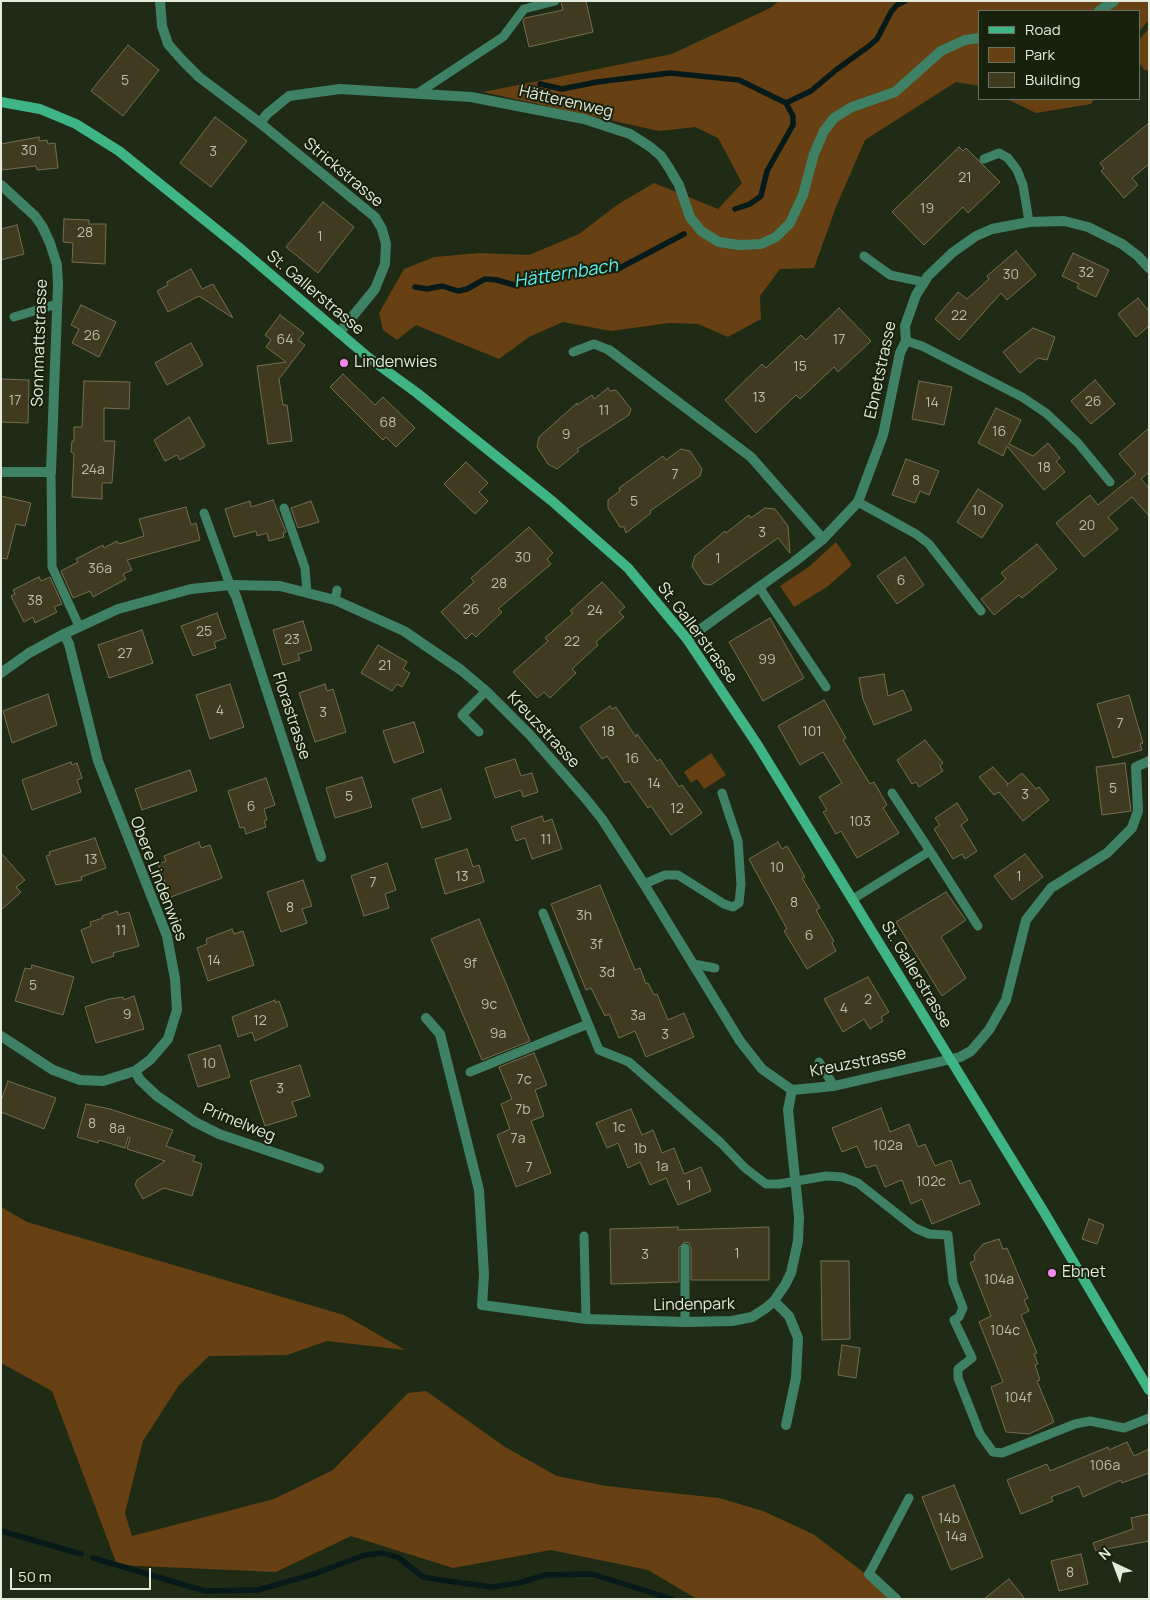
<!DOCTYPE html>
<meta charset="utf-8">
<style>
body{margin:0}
#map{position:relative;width:1150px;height:1600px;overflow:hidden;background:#202b15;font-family:Manrope,sans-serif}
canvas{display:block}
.frame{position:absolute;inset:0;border:2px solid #e3ebdc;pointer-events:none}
.legend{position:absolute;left:978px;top:10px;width:162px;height:90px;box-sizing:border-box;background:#17210b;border:1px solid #69725f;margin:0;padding:6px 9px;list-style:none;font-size:15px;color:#e3ebdc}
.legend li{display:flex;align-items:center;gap:10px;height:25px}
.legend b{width:25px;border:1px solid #69725f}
.north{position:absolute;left:1090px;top:1540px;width:50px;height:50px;-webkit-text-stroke:4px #17210b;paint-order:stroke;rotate:317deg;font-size:14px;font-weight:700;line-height:20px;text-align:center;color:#e3ebdc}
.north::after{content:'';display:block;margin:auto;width:18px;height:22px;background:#e3ebdc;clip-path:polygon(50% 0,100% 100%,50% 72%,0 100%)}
.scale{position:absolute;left:10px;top:1568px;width:141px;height:22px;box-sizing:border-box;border:2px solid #e3ebdc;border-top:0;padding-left:6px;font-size:15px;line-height:18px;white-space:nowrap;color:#e3ebdc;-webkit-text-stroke:4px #17210b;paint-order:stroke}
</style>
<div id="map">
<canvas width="1150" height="1600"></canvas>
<div class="frame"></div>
<ul class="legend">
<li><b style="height:6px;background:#3fb485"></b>Road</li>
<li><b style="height:14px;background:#674013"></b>Park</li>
<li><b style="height:14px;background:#403a20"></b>Building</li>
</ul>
<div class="north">N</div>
<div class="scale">50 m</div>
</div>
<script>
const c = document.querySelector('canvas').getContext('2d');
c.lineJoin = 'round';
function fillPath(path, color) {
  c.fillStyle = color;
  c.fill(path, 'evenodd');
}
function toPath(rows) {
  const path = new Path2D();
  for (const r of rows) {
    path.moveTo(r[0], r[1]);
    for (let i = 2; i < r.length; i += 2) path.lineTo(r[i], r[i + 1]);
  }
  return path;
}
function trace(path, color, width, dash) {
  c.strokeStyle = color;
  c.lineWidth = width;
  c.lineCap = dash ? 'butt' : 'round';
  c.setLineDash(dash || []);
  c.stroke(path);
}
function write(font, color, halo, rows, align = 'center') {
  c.font = font + ' Manrope,sans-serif';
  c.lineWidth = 4;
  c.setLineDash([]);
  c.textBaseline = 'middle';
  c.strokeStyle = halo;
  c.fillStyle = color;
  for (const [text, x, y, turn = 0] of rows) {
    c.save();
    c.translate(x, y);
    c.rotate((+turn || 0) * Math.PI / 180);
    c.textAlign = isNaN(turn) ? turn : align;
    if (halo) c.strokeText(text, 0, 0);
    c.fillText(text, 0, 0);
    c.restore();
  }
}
const green = toPath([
 [779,1,1149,1,1149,20,1139,31,1139,11,979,11,979,86,956,82,865,140,836,207,814,268,780,269,760,296,761,319,728,337,698,324,669,323,611,331,563,322,529,337,499,359,416,325,397,340,383,330,379,313,404,269,434,257,479,253,529,255,579,234,617,205,654,183,718,209,742,183,718,138,695,127,659,131,483,92,672,54,770,8],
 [1149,28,1149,69,1145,71,1139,62,1139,40],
 [1007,99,1094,99,1091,104,1036,113],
 [836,542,852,565,827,587,794,607,780,586,810,566],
 [711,753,726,775,704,789,697,779,691,783,684,772],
 [1,1207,27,1222,344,1315,405,1350,327,1341,287,1355,209,1356,179,1385,143,1441,125,1513,132,1536,274,1499,333,1470,408,1393,426,1391,505,1447,557,1476,606,1486,719,1498,763,1511,813,1534,879,1584,888,1599,697,1599,648,1570,551,1550,453,1568,351,1536,276,1572,117,1565,52,1391,1,1363]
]);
const stream = toPath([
 [540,84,562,89,597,82,670,73,739,80,786,103],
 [735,209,750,204,761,196,767,171,793,125,793,116,786,103,811,91,836,70,869,46,877,39,891,12,897,5,905,1],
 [415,287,427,289,442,286,458,291,467,289,485,279,497,280,514,285,545,281,577,270,616,270,684,234],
 [1,1531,81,1554],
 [93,1558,205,1591,258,1590,314,1574,365,1555,383,1553,399,1558,423,1577,441,1580,492,1587,519,1583,545,1575,592,1574,672,1599]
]);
const building = toPath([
 [561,1,586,1,593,32,529,47,523,21,525,18,563,10,561,1],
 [128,45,159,70,123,116,91,91,128,45],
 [215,117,247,141,211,187,180,163,215,117],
 [1149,123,1149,164,1132,178,1138,185,1124,198,1101,171,1104,168,1100,163,1149,123],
 [39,137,39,141,47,140,48,144,55,143,58,168,37,170,36,166,2,170,1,144,39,137],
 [959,147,963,151,966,148,1000,182,968,213,963,207,924,245,892,212,959,147],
 [323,202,354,227,318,273,286,247,323,202],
 [64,219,89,220,89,224,106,224,105,264,72,262,73,243,63,242,64,219],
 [17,225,24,254,1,260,1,229,17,225],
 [1016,251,1036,275,1007,300,1001,293,959,340,935,319,958,292,967,299,989,279,987,276,1016,251],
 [1073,253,1109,270,1096,297,1077,288,1079,284,1062,276,1073,253],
 [191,269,202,289,213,284,233,318,199,296,168,312,157,291,168,285,167,282,191,269],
 [1138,298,1149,311,1149,326,1136,337,1118,314,1138,298],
 [81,305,116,322,99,357,72,343,79,329,71,325,81,305],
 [839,308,871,341,838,372,834,367,800,399,796,395,756,433,725,400,762,364,766,368,801,335,806,340,839,308],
 [280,315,304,333,298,340,305,345,279,379,283,405,287,405,292,441,268,444,257,366,286,362,266,347,271,340,265,335,280,315],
 [1033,328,1055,337,1047,360,1038,358,1020,373,1003,352,1033,328],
 [191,343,203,365,167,385,155,363,191,343],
 [343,374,375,405,383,397,415,428,396,447,386,437,383,440,330,387,343,374],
 [1,379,29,380,28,423,1,422,1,379],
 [1095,380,1115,404,1091,424,1071,401,1095,380],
 [84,381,130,382,129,409,104,408,104,441,115,441,112,483,102,483,102,499,72,497,74,454,71,452,72,441,74,441,74,427,82,427,84,381],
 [919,381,952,387,944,425,912,419,919,381],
 [608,388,610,391,616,390,631,409,629,415,577,449,579,451,557,469,548,464,537,447,539,437,577,403,577,405,592,395,594,399,608,388],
 [996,408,1021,420,1009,444,1033,456,1048,443,1060,458,1056,461,1065,472,1044,490,1007,446,1003,456,978,443,996,408],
 [189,417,205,446,180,460,177,455,165,461,154,440,189,417],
 [1149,428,1149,472,1141,479,1149,488,1149,516,1132,497,1108,517,1118,529,1084,557,1056,523,1090,495,1098,505,1136,474,1119,454,1149,428],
 [681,449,690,451,702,469,700,476,650,511,651,513,626,533,624,527,620,527,608,508,608,500,620,491,619,488,663,456,666,460,681,449],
 [906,459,939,471,929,495,920,491,915,503,892,495,906,459],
 [466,462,488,483,479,492,488,501,475,514,444,484,466,462],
 [978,489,1003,505,982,538,957,522,978,489],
 [1,496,31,503,25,526,16,524,7,559,1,558,1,496],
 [273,500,286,532,283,533,284,537,269,541,267,533,257,536,256,531,234,537,225,509,250,501,251,507,273,500],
 [311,501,319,522,298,528,291,508,311,501],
 [186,507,191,525,196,523,200,540,127,560,132,570,123,574,126,579,93,597,90,591,73,598,61,571,78,562,76,559,103,545,104,548,117,541,119,544,144,536,139,519,186,507],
 [765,508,775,509,788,526,790,553,778,538,711,585,704,584,692,566,695,556,725,531,726,533,749,515,751,518,765,508],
 [529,527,553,553,547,559,551,564,498,609,502,612,476,637,472,633,466,639,441,612,474,582,471,578,529,527],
 [1037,544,1057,569,1022,598,1019,595,994,615,981,599,1006,579,1001,573,1037,544],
 [905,557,924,585,897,604,877,576,905,557],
 [39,577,41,581,50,577,62,604,54,607,57,612,35,623,33,617,24,622,11,596,15,594,13,590,39,577],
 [602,582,625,607,619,612,624,617,596,642,598,645,572,669,576,673,550,698,544,692,537,698,513,672,548,641,545,638,573,613,570,611,602,582],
 [217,613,226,638,214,642,216,648,193,656,181,626,217,613],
 [770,618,804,678,763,701,729,642,770,618],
 [303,621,312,650,298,654,300,660,283,665,273,630,303,621],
 [142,630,153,663,109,678,98,645,142,630],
 [378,645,407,662,403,669,410,673,402,687,397,684,392,691,361,673,378,645],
 [884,674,888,696,903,690,912,710,874,725,863,699,859,678,884,674],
 [230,684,244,727,210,739,196,695,230,684],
 [325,684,327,691,333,689,346,732,315,742,299,693,325,684],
 [48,694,57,725,12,743,3,711,48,694],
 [1129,695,1143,743,1140,744,1142,750,1113,758,1097,704,1129,695],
 [824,700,846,738,843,740,870,784,874,782,887,805,883,808,899,833,857,858,841,831,836,834,823,812,827,810,819,797,842,783,823,752,800,765,778,726,824,700],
 [610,706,612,709,616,707,636,737,637,734,657,761,660,759,679,787,682,785,702,813,671,835,651,806,648,808,629,781,625,783,607,756,602,759,580,727,610,706],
 [414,722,424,752,394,763,383,731,414,722],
 [925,740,943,763,940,766,943,771,919,787,916,782,912,784,897,760,925,740],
 [515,759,521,776,532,773,538,792,523,797,521,790,495,798,485,768,515,759],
 [71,762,72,765,77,763,82,778,77,780,81,792,32,810,22,780,71,762],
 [1125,763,1131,811,1102,815,1096,767,1125,763],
 [993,767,1008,784,1006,786,1022,773,1036,789,1039,787,1049,800,1023,821,999,792,994,795,979,777,993,767],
 [190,770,197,791,142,810,135,789,190,770],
 [362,777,372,807,335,818,326,788,362,777],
 [266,778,275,805,264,809,267,820,264,821,266,827,246,834,244,827,240,828,228,791,266,778],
 [441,789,451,819,422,828,412,799,441,789],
 [957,803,968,820,961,825,977,851,965,859,962,854,953,859,934,829,940,825,935,818,957,803],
 [542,816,544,822,552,819,562,849,532,859,525,838,516,841,511,827,542,816],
 [95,838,106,868,81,877,82,880,56,885,46,856,50,855,49,852,95,838],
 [199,842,201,848,210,845,222,878,171,897,158,864,166,861,164,856,199,842],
 [778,842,782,849,787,846,805,877,802,878,820,908,816,910,834,941,832,943,836,951,807,969,784,931,787,929,749,859,778,842],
 [467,849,473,867,479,865,484,882,445,894,435,859,467,849],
 [1,853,25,880,16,887,21,892,1,910,1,853],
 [1025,854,1043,877,1012,900,994,876,1025,854],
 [387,863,396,890,385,894,389,908,364,916,351,876,387,863],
 [303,880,312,906,302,909,307,923,281,932,267,892,303,880],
 [600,885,635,970,640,968,646,984,648,983,654,995,657,994,668,1020,684,1013,694,1037,646,1057,635,1031,619,1038,609,1014,605,1016,591,988,586,990,551,904,600,885],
 [946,892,966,920,941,937,966,978,942,996,896,922,946,892],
 [117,911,118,915,129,912,139,946,113,953,114,956,92,963,81,930,91,926,90,922,103,918,102,916,117,911],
 [479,919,530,1041,482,1060,431,939,479,919],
 [232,929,234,934,243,931,254,965,208,981,197,948,207,944,206,939,232,929],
 [32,965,74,977,63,1015,15,1001,25,968,31,969,32,965],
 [868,977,889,1012,881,1017,883,1021,870,1029,864,1019,843,1032,824,999,868,977],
 [134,996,144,1029,96,1043,85,1007,109,999,123,997,124,1000,134,996],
 [275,1000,275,1003,279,1001,288,1026,255,1041,252,1032,238,1037,232,1017,275,1000],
 [220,1045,230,1077,198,1087,188,1055,220,1045],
 [534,1053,547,1085,535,1090,544,1116,531,1121,551,1173,516,1187,497,1135,510,1129,501,1104,512,1099,499,1067,534,1053],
 [300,1065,310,1096,292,1102,297,1116,265,1126,250,1081,300,1065],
 [8,1081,56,1098,44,1129,1,1112,1,1101,8,1081],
 [86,1104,110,1109,173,1130,166,1146,195,1156,193,1161,202,1164,192,1196,164,1188,143,1199,135,1185,137,1180,165,1161,127,1149,130,1138,128,1137,125,1148,99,1140,98,1143,77,1137,86,1104],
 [881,1108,890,1132,909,1124,918,1147,925,1144,935,1166,951,1160,960,1184,970,1180,980,1204,932,1224,922,1199,911,1204,902,1180,885,1187,876,1165,866,1168,857,1146,842,1152,832,1128,881,1108],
 [631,1109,642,1135,653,1130,662,1153,674,1148,684,1174,701,1167,711,1191,678,1205,666,1178,650,1185,640,1162,628,1168,618,1143,607,1148,596,1123,631,1109],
 [1089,1219,1104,1225,1097,1244,1082,1239,1089,1219],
 [678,1227,678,1230,769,1227,769,1280,691,1280,691,1248,689,1243,685,1242,679,1248,679,1282,611,1284,610,1229,678,1227],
 [999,1239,1003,1249,1007,1248,1028,1298,1024,1300,1029,1311,1021,1315,1037,1353,1034,1354,1038,1364,1035,1365,1040,1380,1037,1381,1054,1422,1029,1434,1006,1432,991,1387,1003,1382,979,1322,991,1316,970,1263,975,1260,974,1255,983,1244,999,1239],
 [821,1261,849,1261,850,1339,822,1340,821,1261],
 [842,1345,860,1348,856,1378,838,1375,842,1345],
 [1127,1442,1134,1456,1149,1449,1149,1473,1122,1483,1121,1480,1083,1497,1079,1486,1051,1497,1053,1501,1021,1514,1007,1480,1047,1464,1050,1471,1108,1447,1109,1450,1127,1442],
 [954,1485,983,1557,951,1570,922,1497,954,1485],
 [1149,1514,1149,1541,1096,1551,1093,1543,1133,1529,1131,1518,1149,1514],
 [1081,1554,1088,1584,1059,1591,1051,1561,1081,1554],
 [1009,1579,1025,1599,984,1599,1009,1579]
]);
const lane = toPath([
 [418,93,503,37,524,9,555,1],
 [984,159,999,153,1008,158,1017,170,1023,185,1029,222],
 [864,256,890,275,923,282],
 [14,317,57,304],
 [906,341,922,346,1022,397,1046,413,1078,443,1110,482],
 [573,352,594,344,609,350],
 [51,472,52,567,79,626],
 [858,502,916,534,929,544,981,611],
 [284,508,305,568,307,592],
 [204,513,230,585],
 [759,587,826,687],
 [335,600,337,590],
 [479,732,462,715,486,691],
 [930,851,978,926],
 [644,884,665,875,678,875,724,904,733,907,739,903,741,884,738,841,722,793],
 [853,899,930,851,892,793],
 [543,913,599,1050,629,1062,721,1143,745,1168,766,1184,779,1184,826,1176,842,1177,858,1183,915,1228,929,1234,948,1235,953,1282,963,1308,959,1317,954,1320,972,1358,958,1369,958,1378,980,1434,993,1452,1002,1453,1075,1424,1090,1421,1124,1428,1149,1418],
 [693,964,715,968],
 [819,1062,834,1086],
 [470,1072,588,1024],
 [584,1236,586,1319],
 [685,1322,685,1248],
 [869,1574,909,1498]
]);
const street = toPath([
 [160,1,162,26,168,44,182,60,199,77,260,123,267,114,289,96,340,89,471,97,584,119,630,134,649,146,661,156,669,168,679,185,690,217,701,231,719,242,739,245,761,244,776,237,790,223,803,195,814,154,824,131,834,118,852,107,895,92,941,51,965,40,979,38],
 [1099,11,1114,1],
 [260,123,375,217,382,229,386,244,385,264,375,289,339,333],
 [1,185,35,216,42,226,50,243,57,265,58,285,51,472,1,472],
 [609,350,751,457,823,539],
 [230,585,236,596,321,857],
 [687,639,794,562,823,539,858,502,883,435,900,353,906,341,905,326,916,295,928,276,952,253,976,236,992,229,1029,222,1064,221,1088,227,1122,244,1138,256,1149,268],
 [1,673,29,653,64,634,118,609,191,589,230,585,280,586,335,600,404,631,461,670,486,691,530,735,586,799,602,819,644,884,740,1041,762,1069,792,1090,834,1086,960,1057,971,1051,989,1030,1006,1000,1026,920,1051,888,1107,853,1132,828,1138,811,1136,767,1149,761],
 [426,1018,440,1034,479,1190,484,1275,482,1305,586,1319,685,1322,732,1321,752,1317,766,1308,774,1301,785,1285,791,1273,798,1241,799,1217,788,1110,792,1090],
 [1,1036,53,1070,80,1080,103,1081,135,1071,150,1060,168,1039,177,1010,175,979,167,936,98,761,69,644,64,634],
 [135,1071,140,1080,157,1096,195,1122,219,1134,319,1168],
 [774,1301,789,1316,798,1338,796,1378,786,1425],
 [869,1574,896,1599]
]);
const secondary = toPath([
 [1,102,40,109,76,124,119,151,242,250,369,358,417,393,552,501,628,568,687,639,757,744,1044,1212,1149,1390]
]);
const markers = [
 [344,363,5,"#f389f1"],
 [1052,1273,5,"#f389f1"]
];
const numberNames = [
 ["5",125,81],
 ["30",29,151],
 ["3",213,152],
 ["21",965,178],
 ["19",927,209],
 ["28",85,233],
 ["1",320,237],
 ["32",1086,273],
 ["30",1011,275],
 ["22",959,316],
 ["26",92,336],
 ["64",285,340],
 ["17",839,340],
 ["15",800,367],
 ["13",759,398],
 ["17",15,401],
 ["26",1093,402],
 ["14",932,403],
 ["11",604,411],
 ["68",388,423],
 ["16",999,432],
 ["9",566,435],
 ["18",1044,468],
 ["24a",93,470],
 ["7",675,475],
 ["8",916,481],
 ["5",634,502],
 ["10",979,511],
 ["20",1087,526],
 ["3",762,533],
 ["30",523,558],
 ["1",718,559],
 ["36a",100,569],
 ["6",901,581],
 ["28",499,584],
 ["38",35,601],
 ["26",471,610],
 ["24",595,611],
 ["25",204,632],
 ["23",292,640],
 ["22",572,642],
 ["27",125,654],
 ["99",767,660],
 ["21",385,666],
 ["4",220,711],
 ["3",323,713],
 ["7",1120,724],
 ["18",608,732],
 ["101",812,732],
 ["16",632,759],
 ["14",654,784],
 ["5",1113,789],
 ["3",1025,795],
 ["5",349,797],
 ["6",251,807],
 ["12",677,809],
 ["103",860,822],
 ["11",546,840],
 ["13",91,860],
 ["10",777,868],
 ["13",462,877],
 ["1",1019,877],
 ["7",373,883],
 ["8",794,903],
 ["8",290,908],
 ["3h",584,916],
 ["11",121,931],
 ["6",809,936],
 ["3f",596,945],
 ["14",214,961],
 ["9f",470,964],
 ["3d",607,973],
 ["5",33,986],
 ["2",868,1000],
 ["9c",489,1005],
 ["4",844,1009],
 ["9",127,1015],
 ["3a",638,1016],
 ["12",260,1021],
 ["9a",498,1034],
 ["3",665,1035],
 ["10",209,1064],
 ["7c",524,1080],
 ["3",280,1089],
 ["7b",523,1110],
 ["8",92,1124],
 ["1c",619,1128],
 ["8a",117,1129],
 ["7a",518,1139],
 ["102a",888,1146],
 ["1b",640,1149],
 ["1a",662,1167],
 ["7",529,1168],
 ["102c",931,1182],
 ["1",689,1186],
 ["1",737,1254],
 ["3",645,1255],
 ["104a",999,1280],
 ["104c",1005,1331],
 ["104f",1018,1398],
 ["106a",1105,1466],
 ["14b",949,1519],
 ["14a",956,1537],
 ["8",1070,1573]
];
const streetNames = [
 ["Hätterenweg",566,102,13],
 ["Strickstrasse",343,173,40],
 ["St. Gallerstrasse",315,293,40],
 ["Sonnmattstrasse",40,343,-88],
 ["Ebnetstrasse",881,370,-78],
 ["St. Gallerstrasse",697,633,53],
 ["Florastrasse",291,716,72],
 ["Kreuzstrasse",543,730,47],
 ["Obere Lindenwies",158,879,69],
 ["St. Gallerstrasse",916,975,59],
 ["Kreuzstrasse",858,1063,-11],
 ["Primelweg",239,1123,22],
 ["Lindenpark",694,1305,-1]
];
const poiNames = [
 ["Lindenwies",354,363],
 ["Ebnet",1062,1273]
];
const waterNames = [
 ["Hätternbach",566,274,-9]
];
fillPath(green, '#674013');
trace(stream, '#071a1a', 5.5);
fillPath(building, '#403a20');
trace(building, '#746e52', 1);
trace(lane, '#3e8164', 9);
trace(street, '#3e8164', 10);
trace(secondary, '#3fb485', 10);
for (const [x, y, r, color] of markers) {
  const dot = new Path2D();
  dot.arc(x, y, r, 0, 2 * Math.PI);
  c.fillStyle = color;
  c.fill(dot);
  trace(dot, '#17210b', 2);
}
write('14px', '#babfad', null, numberNames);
write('16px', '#e3ebdc', '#17210b', streetNames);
write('16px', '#e3ebdc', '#17210b', poiNames, 'left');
write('italic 18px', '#5ff1f2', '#17210b', waterNames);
</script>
